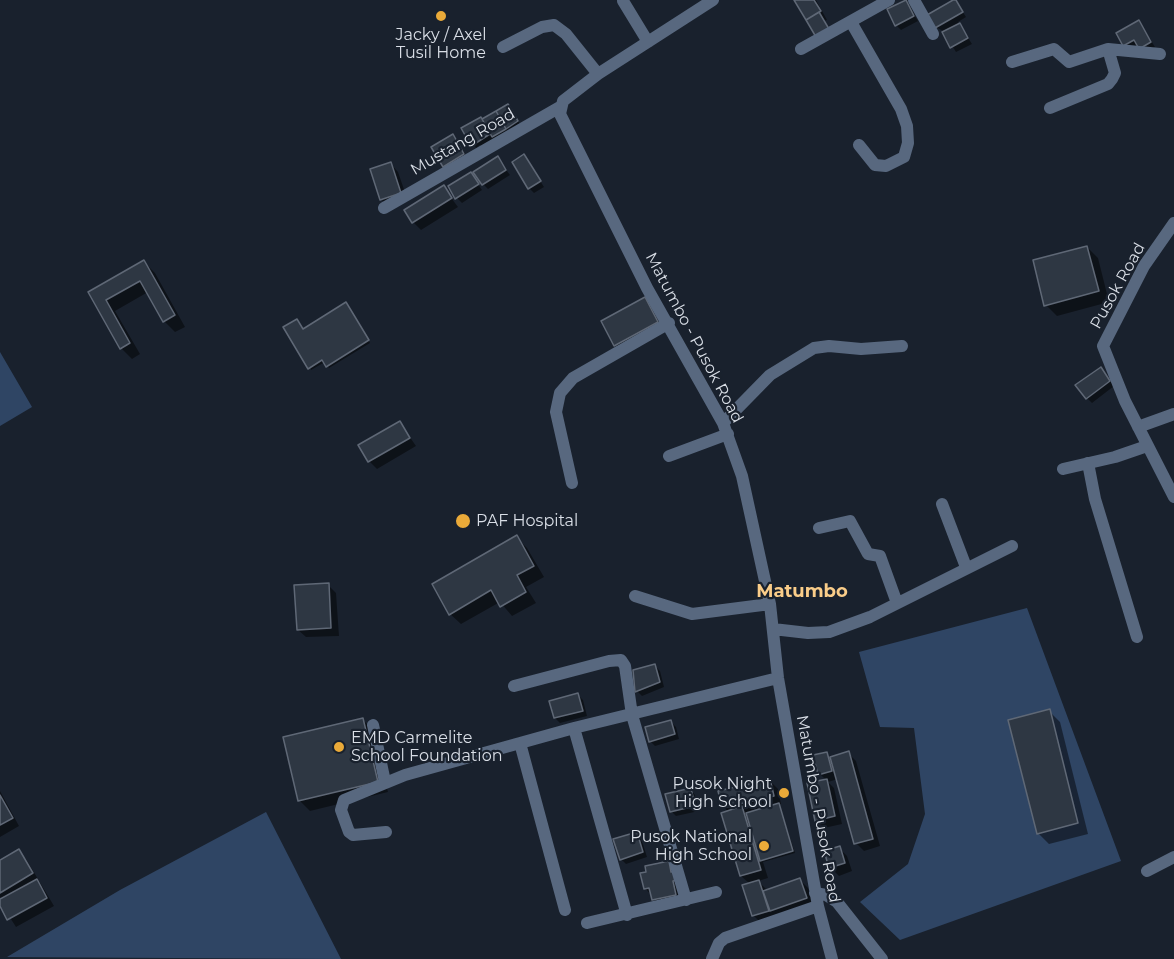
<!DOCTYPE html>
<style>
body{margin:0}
canvas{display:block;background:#19212d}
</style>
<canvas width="1174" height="959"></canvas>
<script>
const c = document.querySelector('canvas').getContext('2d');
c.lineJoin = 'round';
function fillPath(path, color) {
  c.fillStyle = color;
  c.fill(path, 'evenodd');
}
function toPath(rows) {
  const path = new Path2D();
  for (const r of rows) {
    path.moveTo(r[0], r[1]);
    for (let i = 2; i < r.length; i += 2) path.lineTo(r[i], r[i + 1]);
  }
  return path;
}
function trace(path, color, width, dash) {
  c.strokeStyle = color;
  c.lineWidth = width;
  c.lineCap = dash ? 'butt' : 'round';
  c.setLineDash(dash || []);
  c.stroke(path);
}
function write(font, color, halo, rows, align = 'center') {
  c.font = font + ' Montserrat,sans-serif';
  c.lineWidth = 4.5;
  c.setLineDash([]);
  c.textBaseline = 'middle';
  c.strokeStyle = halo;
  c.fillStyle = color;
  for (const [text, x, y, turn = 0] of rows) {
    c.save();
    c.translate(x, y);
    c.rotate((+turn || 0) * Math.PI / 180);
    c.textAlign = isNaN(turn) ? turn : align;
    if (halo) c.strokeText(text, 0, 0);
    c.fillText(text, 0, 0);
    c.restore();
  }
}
const green = toPath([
 [0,352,32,407,0,426],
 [1027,608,1121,861,900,940,860,902,908,864,925,814,914,728,880,727,859,652],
 [266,812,341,959,7,957,120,890]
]);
const shadow = toPath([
 [795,0,816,0,827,20,823,21],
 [955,0,966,17,958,22,972,44,956,52,943,31,936,27],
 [905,1,918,21,901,30,896,25],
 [1139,22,1155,47,1145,53,1139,45,1129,50,1124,45],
 [508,106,522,127,482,147,480,145,476,148,463,129],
 [452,136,471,162,452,174,444,166],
 [524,156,544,187,534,193,529,188],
 [497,158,510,175,488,189,483,184],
 [391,164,398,172,408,201,389,207,381,199],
 [471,174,482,190,462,203,457,198],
 [443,187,458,207,421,230,413,222],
 [1087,247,1098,258,1109,302,1057,316,1046,305],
 [144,262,155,273,185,327,175,332,164,321,148,292,115,311,140,354,132,359,121,348,90,293],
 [646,301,659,324,618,347,603,322],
 [348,306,370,343,329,368,325,362,311,370,303,330],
 [1101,369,1114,386,1092,403,1087,398],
 [400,423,416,446,377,469,369,461],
 [516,537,527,548,544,577,526,587,536,603,512,616,500,602,461,624,450,614],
 [328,585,336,593,339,636,306,637,298,630],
 [655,666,660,671,664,687,642,696,637,691],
 [578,695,583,700,587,716,560,723,555,718],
 [1049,711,1060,722,1088,834,1049,844,1038,833],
 [362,719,373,730,388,792,310,811,299,800],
 [671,722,676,727,679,739,655,746,650,741],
 [848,753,856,761,880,846,864,851,856,843,838,779,828,782,834,788,842,824,824,828,816,820,826,780,820,774,826,754,831,758],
 [770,781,778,789,781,804,779,804,795,853,763,862,768,878,758,881,767,890,800,880,808,888,814,906,779,918,775,914,776,919,761,923,753,915,750,884,741,876,729,812,723,807],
 [690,789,695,795,699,811,676,816,671,811],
 [0,791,19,826,0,837],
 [636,833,641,838,647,857,626,864,621,859],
 [839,848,847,856,852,871,839,876,831,868,826,852],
 [18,851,26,859,54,906,16,927,0,902,3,900,0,897,0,862],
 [669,862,684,902,661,907,646,889]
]);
const building = toPath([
 [794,0,814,0,821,11,806,20,794,0],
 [906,0,914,16,895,26,887,9,906,0],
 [953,0,956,0,963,12,935,28,927,15,953,0],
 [819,12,829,29,816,37,806,20,819,12],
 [1139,20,1151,42,1139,49,1134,40,1123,46,1116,33,1139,20],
 [960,23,968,38,950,48,942,32,960,23],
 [508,104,518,121,506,129,496,111,508,104],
 [496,111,506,129,492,137,482,119,496,111],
 [481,117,490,134,476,143,475,141,470,144,461,128,481,117],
 [453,134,464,154,443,167,431,147,453,134],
 [524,154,541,181,528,189,512,162,524,154],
 [498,156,506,170,482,185,473,172,498,156],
 [391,162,401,193,380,200,370,169,391,162],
 [471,172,479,184,455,199,448,186,471,172],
 [444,185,452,198,412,223,404,210,444,185],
 [1087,246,1099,291,1044,306,1033,260,1087,246],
 [144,260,175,315,163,322,140,281,106,300,130,343,120,349,88,292,144,260],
 [645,297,658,322,614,346,601,321,645,297],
 [346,302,369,340,326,367,322,360,308,369,283,327,297,319,303,329,346,302],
 [1101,367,1110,381,1086,399,1075,385,1101,367],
 [400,421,410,438,368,462,358,445,400,421],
 [517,535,534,566,517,575,526,592,500,607,491,590,449,615,432,584,517,535],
 [329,583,331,628,297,630,294,585,329,583],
 [655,664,660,682,635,692,633,670,655,664],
 [578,693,583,711,554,718,549,701,578,693],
 [1050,709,1078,823,1037,834,1008,720,1050,709],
 [363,718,378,782,298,801,283,737,363,718],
 [671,720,675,734,649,742,645,727,671,720],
 [849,751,873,839,854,844,830,757,849,751],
 [827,752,832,771,818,775,813,755,827,752],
 [770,779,774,796,722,808,718,791,770,779],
 [827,779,835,816,815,821,807,783,827,779],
 [691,788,695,806,670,812,665,794,691,788],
 [0,795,13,818,0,825,0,795],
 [779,803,793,851,760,861,746,813,779,803],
 [742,806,761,870,740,876,721,813,742,806],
 [637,832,643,852,620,860,613,839,637,832],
 [840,846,845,863,829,868,824,851,840,846],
 [19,849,33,873,0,893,0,860,19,849],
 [669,861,671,872,675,871,677,880,673,881,676,895,652,900,649,888,644,889,640,873,646,872,645,866,669,861],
 [800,878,807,898,770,911,763,891,800,878],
 [37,879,47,898,7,920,0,906,0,899,37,879],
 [759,880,769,911,752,916,742,885,759,880]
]);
const minor = toPath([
 [713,0,598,74,563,101,560,114,647,288,723,423,742,476,770,604,778,678,818,906,832,959],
 [914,0,933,34],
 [623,1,648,42],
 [851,22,901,109,907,126,908,143,904,157,886,166,875,165,859,145],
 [503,47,542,27,554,25,566,34,598,74],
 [801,49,889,0],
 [1012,62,1054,49,1069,62,1108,49,1160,54],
 [1050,108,1108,84,1112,79,1115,73,1108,49],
 [384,208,560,107],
 [1174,223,1144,266,1103,346,1125,401,1174,497],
 [723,423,770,375,814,348,829,346,861,349,902,346],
 [1138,427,1174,414],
 [669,456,728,434],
 [1088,463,1095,499,1137,637],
 [1063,469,1115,457,1147,446],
 [572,483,556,412,560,393,573,378,669,323],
 [942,504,966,567],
 [819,528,850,521,868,554,880,556,897,603],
 [635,596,692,614,770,604],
 [773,629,808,633,829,632,870,617,1012,546],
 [514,686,609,661,621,660,625,666,632,715,686,900],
 [373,725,385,782],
 [574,728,627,915],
 [520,743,565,910],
 [386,832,353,835,349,832,341,810,344,800,405,775,574,728,778,678],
 [1147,871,1174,857],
 [815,893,826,895,837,902,882,959],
 [587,923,716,892],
 [712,959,719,943,725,938,818,906]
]);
const markers = [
 [441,16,6,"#eaaa39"],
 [463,521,8,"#eaaa39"],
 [339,747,6,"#eaaa39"],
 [784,793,6,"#eaaa39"],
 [764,846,6,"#eaaa39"]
];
const poiNames = [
 ["Jacky / Axel",441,35,"center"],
 ["Tusil Home",441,53,"center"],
 ["PAF Hospital",476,521],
 ["EMD Carmelite",351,738],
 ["School Foundation",351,756],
 ["Pusok Night",772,784,"right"],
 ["High School",772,802,"right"],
 ["Pusok National",752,837,"right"],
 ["High School",752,855,"right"]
];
const streetNames = [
 ["Mustang Road",463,142,-30],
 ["Pusok Road",1118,286,-61],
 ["Matumbo - Pusok Road",694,338,62],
 ["Matumbo - Pusok Road",818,809,80]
];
const neighbourhoodNames = [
 ["Matumbo",802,592]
];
fillPath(green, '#2f4564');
fillPath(shadow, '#0007');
fillPath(building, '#2e3743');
trace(building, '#5f6876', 1.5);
trace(minor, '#58687f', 12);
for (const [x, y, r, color] of markers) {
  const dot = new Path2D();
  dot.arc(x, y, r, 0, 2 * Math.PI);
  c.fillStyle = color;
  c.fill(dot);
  trace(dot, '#19212d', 2);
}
write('16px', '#d9dee6', '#19212d', poiNames, 'left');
write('16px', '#d9dee6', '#19212d', streetNames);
write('bold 18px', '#facd89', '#19212d', neighbourhoodNames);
</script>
